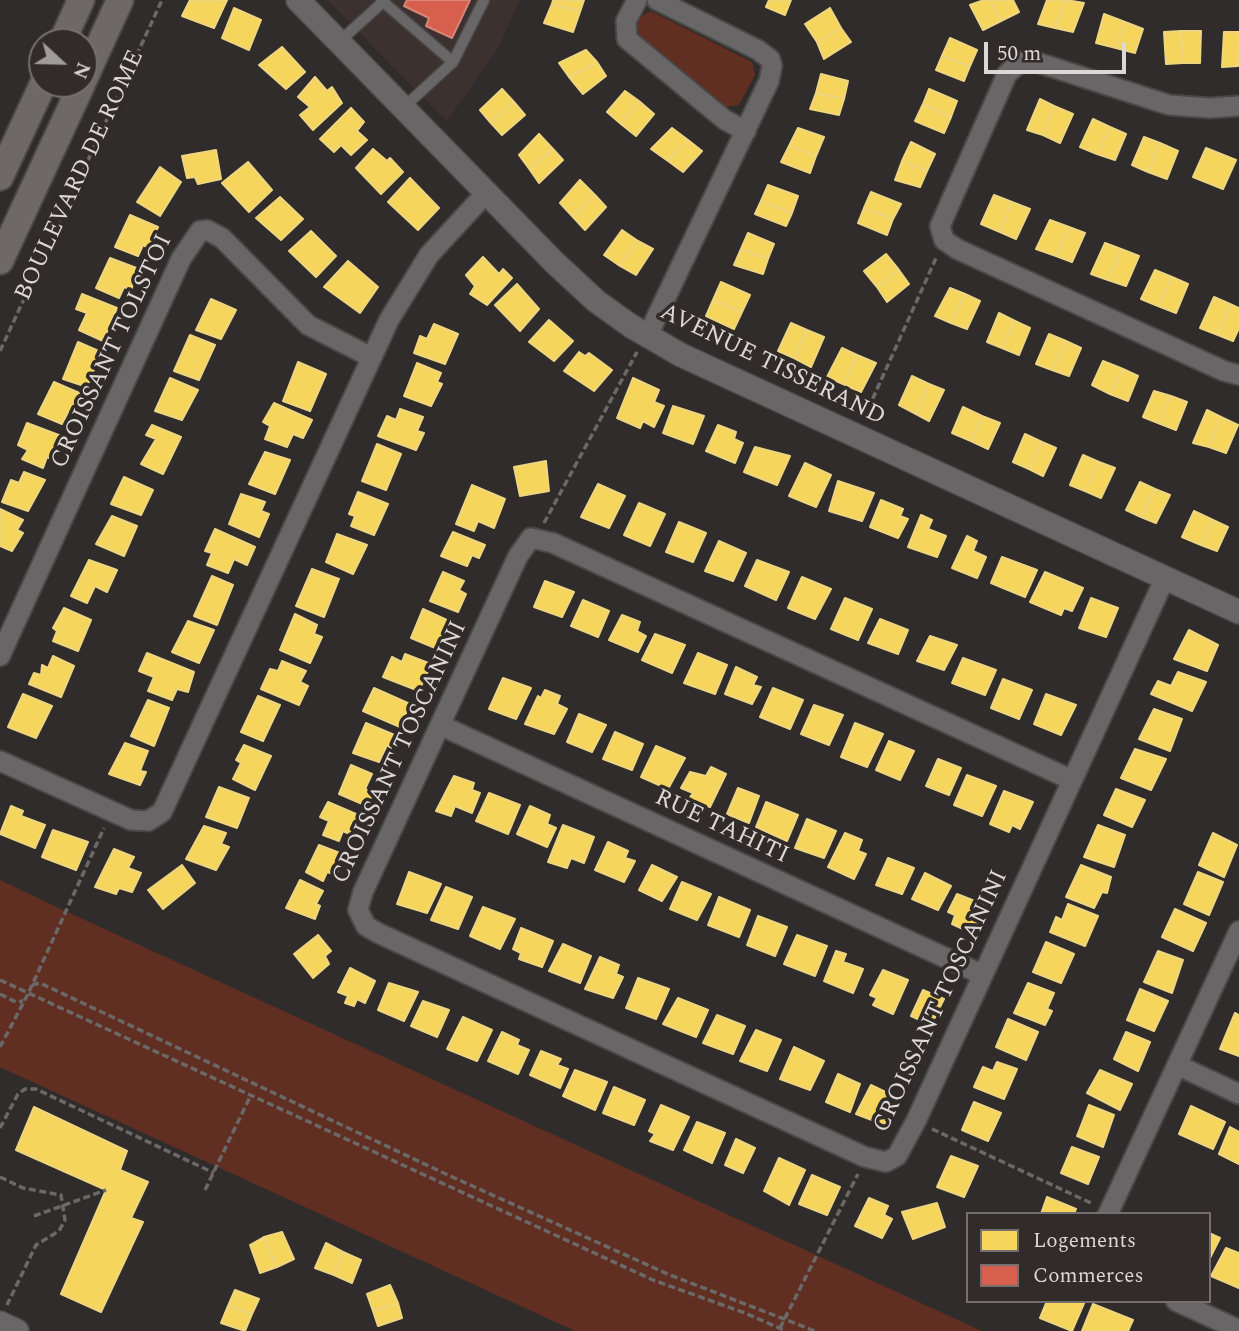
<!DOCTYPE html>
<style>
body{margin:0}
#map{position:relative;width:1239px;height:1331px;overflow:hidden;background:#2f2c2b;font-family:Spectral,serif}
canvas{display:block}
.legend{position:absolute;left:966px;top:1212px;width:245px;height:91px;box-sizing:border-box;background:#312b29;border:2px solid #75706f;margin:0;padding:9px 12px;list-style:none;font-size:21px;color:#dbd8d7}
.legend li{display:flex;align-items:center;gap:14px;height:35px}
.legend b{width:35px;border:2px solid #75706f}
.north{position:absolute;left:28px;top:28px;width:70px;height:70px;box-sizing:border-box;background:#312b29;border:2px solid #75706f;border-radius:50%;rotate:112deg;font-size:19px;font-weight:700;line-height:28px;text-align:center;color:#dbd8d7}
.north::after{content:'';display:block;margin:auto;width:24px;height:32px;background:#9f9c9b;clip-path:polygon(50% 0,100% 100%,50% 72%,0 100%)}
.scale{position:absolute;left:984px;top:42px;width:142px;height:32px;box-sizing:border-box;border:4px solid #dbd8d7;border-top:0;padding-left:9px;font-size:21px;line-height:24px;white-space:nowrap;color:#dbd8d7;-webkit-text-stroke:5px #312b29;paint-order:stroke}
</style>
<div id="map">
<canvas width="1239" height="1331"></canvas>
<ul class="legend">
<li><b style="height:19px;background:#f6d55c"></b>Logements</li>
<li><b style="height:19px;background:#d6604d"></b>Commerces</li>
</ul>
<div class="north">N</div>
<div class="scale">50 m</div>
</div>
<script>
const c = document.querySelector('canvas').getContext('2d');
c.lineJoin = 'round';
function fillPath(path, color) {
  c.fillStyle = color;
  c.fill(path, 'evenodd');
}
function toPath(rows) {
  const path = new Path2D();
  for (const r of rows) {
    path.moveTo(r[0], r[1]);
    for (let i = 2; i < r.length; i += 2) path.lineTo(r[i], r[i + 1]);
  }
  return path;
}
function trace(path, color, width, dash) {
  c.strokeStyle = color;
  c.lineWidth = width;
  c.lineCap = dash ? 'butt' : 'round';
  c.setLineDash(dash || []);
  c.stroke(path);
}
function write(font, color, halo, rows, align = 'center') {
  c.font = font + ' Spectral,serif';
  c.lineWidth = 7;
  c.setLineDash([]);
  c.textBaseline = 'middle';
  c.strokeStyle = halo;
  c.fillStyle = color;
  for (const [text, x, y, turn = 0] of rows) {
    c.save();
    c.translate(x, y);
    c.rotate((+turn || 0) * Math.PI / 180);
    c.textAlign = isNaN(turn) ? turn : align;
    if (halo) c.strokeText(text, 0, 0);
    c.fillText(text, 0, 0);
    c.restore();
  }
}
const built = toPath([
 [327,0,520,0,498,48,447,121]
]);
const green = toPath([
 [651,11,752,62,755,75,739,105,726,107,719,102,644,41,639,35,637,23,640,17],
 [0,880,61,909,982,1331,575,1331,15,1074,0,1067]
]);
const homes = toPath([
 [190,0,227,0,214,28,182,16,190,0],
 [553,0,584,0,580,12,552,4,553,0],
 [769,0,791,0,785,15,766,7,769,0],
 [984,0,990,0,1001,21,983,30,970,5,984,0],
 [990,0,1013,0,1019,12,1001,21,990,0],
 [1047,0,1066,0,1055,28,1038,24,1047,0],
 [1066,0,1084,3,1073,32,1055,28,1066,0],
 [552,4,580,12,573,32,544,23,552,4],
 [234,8,261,20,249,50,222,38,234,8],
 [830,8,841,28,817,42,805,24,830,8],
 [1104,14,1125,22,1116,48,1096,43,1104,14],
 [1125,22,1143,29,1135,53,1116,48,1125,22],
 [841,28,851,42,824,59,817,42,841,28],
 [1181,31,1201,31,1200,63,1183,63,1181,31],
 [1181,31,1183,63,1166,64,1164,32,1181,31],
 [1224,32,1239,32,1238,66,1222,67,1224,32],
 [950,38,977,50,970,66,942,56,950,38],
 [282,47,305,72,286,89,259,65,282,47],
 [586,50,597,62,569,77,559,63,586,50],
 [942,56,970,66,964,81,936,70,942,56],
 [597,62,606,76,583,94,569,77,597,62],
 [821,74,848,81,844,99,816,93,821,74],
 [315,77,327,91,332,87,342,103,313,130,300,115,310,107,298,97,315,77],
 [502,89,514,102,490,122,480,110,502,89],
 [929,89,957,101,951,117,923,104,929,89],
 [625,91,639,101,621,124,607,112,625,91],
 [816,93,844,99,839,115,810,109,816,93],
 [1040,99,1054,106,1043,135,1027,130,1040,99],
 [639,101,654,114,636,136,621,124,639,101],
 [514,102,525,115,502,135,490,122,514,102],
 [923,104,951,117,944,133,915,121,923,104],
 [1054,106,1073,114,1060,143,1043,135,1054,106],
 [351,108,364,122,357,131,367,140,351,155,341,145,334,152,320,139,351,108],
 [1093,119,1110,127,1097,154,1080,147,1093,119],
 [1110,127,1126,134,1115,160,1097,154,1110,127],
 [672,128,688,140,668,161,651,149,672,128],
 [798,128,824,137,816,156,789,146,798,128],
 [539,134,553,149,530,170,519,155,539,134],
 [1144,137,1160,143,1148,172,1132,165,1144,137],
 [688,140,702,151,683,172,668,161,688,140],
 [911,142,935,154,927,171,902,161,911,142],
 [1160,143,1178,151,1167,179,1148,172,1160,143],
 [789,146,816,156,810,173,781,162,789,146],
 [1206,148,1236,160,1223,189,1193,177,1206,148],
 [373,149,387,161,390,158,403,172,381,194,356,168,373,149],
 [553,149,563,160,539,183,530,170,553,149],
 [216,150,221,179,198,184,195,177,187,178,182,156,216,150],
 [902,161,927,171,920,187,895,180,902,161],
 [248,162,272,190,249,212,222,183,248,162],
 [160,167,181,182,160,216,137,202,160,167],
 [410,178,439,208,418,230,388,202,410,178],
 [580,180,595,195,573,217,560,203,580,180],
 [768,185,798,196,792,213,761,201,768,185],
 [871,192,901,204,893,219,864,208,871,192],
 [595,195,606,207,585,230,573,217,595,195],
 [994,195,1012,202,1000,232,981,224,994,195],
 [280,197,303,219,281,240,256,218,280,197],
 [761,201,792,213,786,226,755,214,761,201],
 [1012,202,1030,209,1016,239,1000,232,1012,202],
 [864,208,893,219,887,235,858,223,864,208],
 [130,215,158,227,149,248,143,245,138,256,115,247,130,215],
 [1050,220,1069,227,1056,256,1036,249,1050,220],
 [1069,227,1085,233,1072,262,1056,256,1069,227],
 [622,230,638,241,620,266,604,255,622,230],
 [311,231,336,256,316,277,289,251,311,231],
 [748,233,774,244,768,259,741,249,748,233],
 [638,241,653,249,636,275,620,266,638,241],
 [1105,243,1121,249,1108,280,1091,274,1105,243],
 [741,249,768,259,763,274,734,265,741,249],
 [1121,249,1139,256,1126,286,1108,280,1121,249],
 [886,254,899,270,877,287,864,271,886,254],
 [483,257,499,274,503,269,512,278,487,305,470,294,475,286,466,275,483,257],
 [110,258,139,269,131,290,124,287,119,298,96,288,110,258],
 [348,261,378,287,360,313,324,287,348,261],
 [899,270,909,284,887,302,877,287,899,270],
 [1155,270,1172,277,1158,306,1141,299,1155,270],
 [1172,277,1188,284,1176,313,1158,306,1172,277],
 [721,282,750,295,742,312,713,300,721,282],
 [517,284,539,309,520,331,495,305,517,284],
 [950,288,965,294,951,323,935,316,950,288],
 [82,294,117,308,103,341,79,330,87,313,76,309,82,294],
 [965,294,980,301,967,329,951,323,965,294],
 [1214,297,1230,304,1218,335,1200,328,1214,297],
 [211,299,236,310,221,339,196,330,211,299],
 [713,300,742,312,734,329,706,316,713,300],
 [1230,304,1239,308,1239,328,1233,341,1218,335,1230,304],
 [999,313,1015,321,1002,348,987,342,999,313],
 [549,320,573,341,554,361,529,342,549,320],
 [1015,321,1030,328,1019,355,1002,348,1015,321],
 [791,323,807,330,794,358,778,351,791,323],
 [434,324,458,334,445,364,414,353,420,336,427,339,434,324],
 [807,330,824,337,811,367,794,358,807,330],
 [1049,334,1066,341,1052,370,1036,364,1049,334],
 [190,335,215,345,199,380,174,371,190,335],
 [1066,341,1081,348,1069,376,1052,370,1066,341],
 [78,342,101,352,87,387,63,379,78,342],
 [842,348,857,355,843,384,827,377,842,348],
 [579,352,585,356,589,353,612,370,594,391,564,371,579,352],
 [857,355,876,363,861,392,843,384,857,355],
 [1103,361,1123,369,1110,394,1092,385,1103,361],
 [298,362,326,374,310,411,283,401,298,362],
 [417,363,441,373,437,382,442,384,431,406,404,396,417,363],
 [1123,369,1138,376,1128,401,1110,394,1123,369],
 [912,376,929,384,916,414,899,405,912,376],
 [170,378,198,390,182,420,155,411,170,378],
 [633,378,659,390,654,402,664,406,654,427,643,421,640,428,617,418,633,378],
 [54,382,84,395,76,415,68,412,62,424,38,414,54,382],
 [929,384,944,390,929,421,916,414,929,384],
 [1154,391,1171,396,1158,423,1143,417,1154,391],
 [1171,396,1187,402,1176,430,1158,423,1171,396],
 [274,403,312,420,303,438,293,434,287,447,265,439,270,426,263,422,274,403],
 [673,406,704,416,693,444,663,433,673,406],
 [963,407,982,416,971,441,952,433,963,407],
 [400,409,423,417,417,431,424,433,416,450,378,436,387,416,396,420,400,409],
 [1207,410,1221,417,1209,447,1193,443,1207,410],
 [982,416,1000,423,988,449,971,441,982,416],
 [1221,417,1238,425,1226,453,1209,447,1221,417],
 [27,423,64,437,54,460,47,457,43,468,22,459,28,450,18,445,27,423],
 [152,425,181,437,163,474,141,464,156,439,146,435,152,425],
 [718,425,736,432,734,439,743,443,735,463,706,451,718,425],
 [1025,434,1042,442,1029,469,1013,462,1025,434],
 [1042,442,1056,448,1043,476,1029,469,1042,442],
 [377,444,401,454,386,490,362,481,377,444],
 [755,447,790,456,777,485,744,472,755,447],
 [265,452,290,460,275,494,249,484,265,452],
 [1083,455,1099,462,1085,491,1070,485,1083,455],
 [546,461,549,491,520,496,514,467,546,461],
 [1099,462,1115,468,1101,498,1085,491,1099,462],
 [805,463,831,475,816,507,789,496,805,463],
 [24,472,45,480,28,511,2,502,11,480,19,483,24,472],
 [124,477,153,490,141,515,111,504,124,477],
 [838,481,874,493,862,521,829,511,838,481],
 [1140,482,1155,489,1141,517,1126,510,1140,482],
 [598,484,625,496,609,528,581,517,598,484],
 [472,485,505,499,494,528,478,521,474,531,456,524,472,485],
 [1155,489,1170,495,1156,523,1141,517,1155,489],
 [358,492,388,504,374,535,351,526,355,516,349,514,358,492],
 [241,494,265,502,261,511,269,514,259,537,229,524,241,494],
 [881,500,903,509,900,516,908,519,898,538,870,527,881,500],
 [639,503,665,514,650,546,624,535,639,503],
 [0,509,23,520,17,530,23,533,12,551,0,546,0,509],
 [1194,511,1213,520,1201,545,1182,537,1194,511],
 [921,515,932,520,928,529,946,536,937,557,908,547,921,515],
 [112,516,137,526,124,556,96,544,112,516],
 [1213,520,1228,527,1217,551,1201,545,1213,520],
 [679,522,706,533,693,562,666,552,679,522],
 [215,529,255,547,247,565,234,559,228,573,207,565,212,553,205,551,215,529],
 [453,532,485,545,479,558,472,555,467,566,441,556,453,532],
 [337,534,367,545,353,574,326,562,337,534],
 [967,536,977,541,973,551,986,557,977,578,952,568,967,536],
 [719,541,746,553,733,581,705,571,719,541],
 [1002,557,1037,570,1025,597,991,583,1002,557],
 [89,560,117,570,107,592,95,586,87,603,71,596,89,560],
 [757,560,789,572,776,600,745,586,757,560],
 [312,569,339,579,324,617,296,606,312,569],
 [443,572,464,581,459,590,466,594,458,612,430,601,443,572],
 [1045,572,1083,588,1072,611,1064,608,1061,615,1030,602,1045,572],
 [212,576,233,585,217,625,194,616,212,576],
 [802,577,831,589,815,619,788,608,802,577],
 [545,581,574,592,562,617,534,607,545,581],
 [845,598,872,609,858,640,831,629,845,598],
 [1091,598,1118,608,1106,637,1079,628,1091,598],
 [583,600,609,611,598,637,571,626,583,600],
 [64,608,91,620,78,651,53,641,57,631,53,628,64,608],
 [423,609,449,621,442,635,446,637,440,650,411,638,423,609],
 [295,614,317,625,314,634,322,637,310,663,280,650,295,614],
 [622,615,640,622,637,631,646,636,638,652,609,640,622,615],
 [880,619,908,630,898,654,868,643,880,619],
 [188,621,214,630,199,663,172,652,188,621],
 [1189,630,1218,645,1207,671,1174,659,1189,630],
 [655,634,685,645,672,673,642,660,655,634],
 [930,636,957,645,944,670,917,661,930,636],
 [147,653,194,672,188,692,177,689,172,700,148,691,154,677,139,671,147,653],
 [698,653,727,665,715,694,684,683,698,653],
 [405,654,431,664,419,691,383,677,392,657,402,662,405,654],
 [53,656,74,666,61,697,29,684,34,673,41,675,42,665,48,668,53,656],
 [963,658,996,670,985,695,952,683,963,658],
 [282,661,306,671,300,682,308,686,299,705,261,689,270,669,278,671,282,661],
 [736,667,757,677,753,685,761,687,752,704,725,694,736,667],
 [1178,672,1206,682,1192,711,1151,694,1158,681,1171,686,1178,672],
 [503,678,531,688,516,719,489,709,503,678],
 [1003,679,1032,690,1019,719,991,708,1003,679],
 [374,688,410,704,400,727,363,711,374,688],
 [773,688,803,700,790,729,760,717,773,688],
 [545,690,560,696,557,704,567,709,554,734,525,724,538,696,541,698,545,690],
 [23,694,52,706,36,738,8,727,23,694],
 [1046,694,1076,705,1061,735,1034,724,1046,694],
 [258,696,280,705,263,741,241,732,258,696],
 [148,700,169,708,154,746,131,736,148,700],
 [814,705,843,715,829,745,801,734,814,705],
 [1154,709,1182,719,1170,751,1139,739,1154,709],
 [579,714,606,725,592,752,567,742,579,714],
 [366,723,397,736,391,748,387,745,379,762,353,753,366,723],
 [855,723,883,734,867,767,841,757,855,723],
 [615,732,643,744,632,770,603,759,615,732],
 [889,741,914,751,900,780,876,770,889,741],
 [125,743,148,751,140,771,146,772,140,785,109,774,125,743],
 [244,745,271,756,255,790,233,779,241,763,236,760,244,745],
 [656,746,685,758,668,789,641,777,656,746],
 [1135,749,1166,759,1151,790,1121,778,1135,749],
 [938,759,961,768,949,795,926,786,938,759],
 [351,765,372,774,365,789,373,793,367,806,339,794,351,765],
 [711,767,726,774,710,807,688,800,693,793,681,788,690,772,706,776,711,767],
 [967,775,996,786,982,816,954,805,967,775],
 [454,776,474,783,472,790,480,793,472,813,455,806,451,816,436,811,454,776],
 [219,787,249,798,237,828,206,817,219,787],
 [738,788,759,796,749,823,727,814,738,788],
 [1116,789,1145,800,1132,827,1104,815,1116,789],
 [1004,791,1033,802,1020,829,1012,825,1009,832,990,824,1004,791],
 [489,793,520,805,508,834,476,821,489,793],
 [328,802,363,817,354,836,343,831,339,841,323,835,329,821,320,817,328,802],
 [766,802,798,815,787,841,756,827,766,802],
 [11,806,23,811,21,816,45,825,35,848,0,834,11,806],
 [530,806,550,815,547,824,556,828,547,847,517,834,530,806],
 [807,819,836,831,824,858,795,848,807,819],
 [563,825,594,837,584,863,571,858,567,868,548,862,563,825],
 [1098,825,1125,835,1114,867,1084,857,1098,825],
 [204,826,226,833,221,844,229,847,216,870,186,859,204,826],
 [53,830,88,842,76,870,42,857,53,830],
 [845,833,862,840,858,851,866,854,854,879,828,867,845,833],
 [1213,833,1237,845,1224,877,1199,865,1213,833],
 [608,842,628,851,625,858,635,861,624,882,595,870,608,842],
 [319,845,345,855,336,875,327,872,323,881,306,872,319,845],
 [114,849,134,857,128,868,141,873,132,892,119,888,116,894,95,887,114,849],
 [888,858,914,868,902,894,876,885,888,858],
 [182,865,195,883,163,909,148,890,182,865],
 [652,865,677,877,662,901,639,890,652,865],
 [1081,865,1111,877,1107,893,1102,892,1094,908,1066,897,1081,865],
 [409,872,441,884,427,913,397,904,409,872],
 [1198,872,1223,882,1209,915,1184,904,1198,872],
 [925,873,951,886,938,910,912,899,925,873],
 [300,880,323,891,316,904,320,906,315,919,286,908,300,880],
 [682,882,711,894,697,920,670,909,682,882],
 [446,887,472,897,458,929,431,920,446,887],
 [957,894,985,905,974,934,952,924,955,915,948,912,957,894],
 [719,897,750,910,739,937,708,925,719,897],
 [1068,904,1098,916,1085,946,1050,932,1056,917,1062,920,1068,904],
 [483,907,515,919,500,949,470,936,483,907],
 [1175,909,1206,923,1193,951,1162,937,1175,909],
 [758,916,787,927,775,956,747,945,758,916],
 [521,928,553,941,542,967,519,959,521,953,513,949,521,928],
 [318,935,331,951,325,956,329,964,313,978,294,954,318,935],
 [797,935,827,946,815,976,784,964,797,935],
 [1046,942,1074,954,1061,983,1033,972,1046,942],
 [563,944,591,956,580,983,549,971,563,944],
 [836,951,846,954,843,962,863,969,853,993,824,981,836,951],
 [1158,951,1183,960,1172,993,1144,982,1158,951],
 [600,957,619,965,616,974,623,977,613,998,585,989,600,957],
 [350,968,375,981,365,1003,357,999,354,1006,345,1003,348,996,338,992,350,968],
 [883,970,908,980,893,1014,873,1005,877,998,870,995,883,970],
 [638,978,669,989,656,1019,626,1008,638,978],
 [389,983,418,992,404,1021,378,1010,389,983],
 [1028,983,1054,993,1047,1009,1052,1011,1045,1025,1014,1013,1028,983],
 [1140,989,1168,1001,1154,1031,1127,1020,1140,989],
 [923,990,944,999,931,1025,911,1016,923,990],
 [678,998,708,1010,696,1037,663,1024,678,998],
 [423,1001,449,1010,437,1037,411,1026,423,1001],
 [1235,1013,1239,1015,1239,1056,1220,1049,1235,1013],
 [717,1015,745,1026,733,1054,703,1043,717,1015],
 [463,1017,492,1030,477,1061,447,1049,463,1017],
 [1008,1019,1038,1032,1026,1060,996,1047,1008,1019],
 [756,1030,781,1040,767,1071,740,1061,756,1030],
 [502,1032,519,1040,517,1045,529,1050,518,1074,488,1061,502,1032],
 [1126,1032,1150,1042,1138,1071,1114,1059,1126,1032],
 [794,1047,824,1061,810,1090,780,1079,794,1047],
 [541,1051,561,1059,557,1065,568,1069,560,1088,530,1075,541,1051],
 [997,1062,1017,1069,1004,1099,974,1087,983,1067,993,1071,997,1062],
 [575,1070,607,1082,595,1110,563,1096,575,1070],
 [1100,1070,1132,1084,1120,1110,1087,1093,1100,1070],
 [838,1074,860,1084,850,1112,826,1102,838,1074],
 [871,1085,898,1098,885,1125,856,1114,871,1085],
 [614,1087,645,1100,634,1125,603,1113,614,1087],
 [974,1102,1001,1113,988,1141,962,1130,974,1102],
 [661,1105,689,1117,673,1150,650,1141,655,1134,649,1131,661,1105],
 [1089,1105,1114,1115,1103,1147,1077,1136,1089,1105],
 [1191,1106,1225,1122,1213,1149,1179,1134,1191,1106],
 [34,1107,127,1151,120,1170,148,1182,131,1218,143,1222,101,1312,61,1294,106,1190,16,1150,34,1107],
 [697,1122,725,1133,712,1163,684,1150,697,1122],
 [1230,1127,1239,1132,1239,1164,1219,1154,1230,1127],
 [736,1139,755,1148,743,1173,725,1165,736,1139],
 [1072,1147,1099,1157,1088,1184,1061,1173,1072,1147],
 [951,1156,978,1166,964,1197,937,1187,951,1156],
 [779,1158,805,1170,789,1205,764,1191,779,1158],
 [812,1175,840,1187,827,1215,799,1204,812,1175],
 [1047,1197,1076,1209,1074,1214,1041,1214,1047,1197],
 [869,1198,888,1206,884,1215,892,1219,882,1238,855,1226,869,1198],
 [937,1203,945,1227,913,1239,902,1212,937,1203],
 [282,1232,294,1259,277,1267,264,1237,282,1232],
 [1209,1233,1220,1238,1209,1260,1209,1233],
 [264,1237,277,1267,260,1273,250,1245,264,1237],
 [326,1243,343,1252,334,1275,315,1268,326,1243],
 [1226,1248,1239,1253,1239,1288,1211,1276,1226,1248],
 [343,1252,361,1260,352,1283,334,1275,343,1252],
 [390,1285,398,1303,373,1311,367,1294,390,1285],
 [235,1290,259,1299,252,1314,228,1306,235,1290],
 [1047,1301,1085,1301,1072,1331,1040,1318,1047,1301],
 [398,1303,402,1318,378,1326,373,1311,398,1303],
 [1093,1304,1133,1320,1128,1331,1082,1331,1093,1304],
 [228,1306,252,1314,245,1331,221,1323,228,1306]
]);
const shops = toPath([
 [407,0,470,0,452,38,426,26,429,18,404,6,407,0]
]);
const path = toPath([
 [0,351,162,0],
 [864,418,937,256],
 [544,523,637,352],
 [0,980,653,1280,745,1313,786,1331],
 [32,985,40,983,448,1175,670,1275,815,1331],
 [0,994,16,1002,23,1001],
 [0,1047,28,994,104,828],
 [0,1128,18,1094,25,1089,36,1089,214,1173],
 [932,1129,1093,1204],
 [0,1177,23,1188,61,1195,65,1220,59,1231,36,1245,7,1305],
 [205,1190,250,1097],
 [34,1216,106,1190],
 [780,1328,858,1174]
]);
const service = toPath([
 [381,0,453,62],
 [340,41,385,0],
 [404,107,453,62,484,0]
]);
const minor = toPath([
 [637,0,626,21,627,39,725,120,746,131],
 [1239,106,1210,108,1169,105,1036,62,1020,62,1007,74,940,226,944,240,957,249,1224,371,1239,375],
 [647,337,769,81,772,66,770,59,758,50,657,0],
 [0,656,181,259,200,231,207,230,222,238,308,325,371,357],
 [440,725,983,975],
 [0,761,131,820,148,821,162,812,389,320,429,255,487,192],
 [1072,780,553,543,531,538,518,556,363,892,358,910,366,926,378,933,865,1157,886,1162,897,1156,916,1121,1165,578],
 [1177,1065,1239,1094],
 [1108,1214,1239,931],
 [1176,1301,1239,1330]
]);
const tertiary = toPath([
 [298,0,554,262,596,301,631,326,681,355,1239,612],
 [0,1323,17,1331]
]);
const secondary = toPath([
 [62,42,81,0],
 [84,79,120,0],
 [0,177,43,84],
 [0,261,82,84]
]);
const streetNames = [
 ["BOULEVARD DE ROME",81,176,-65],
 ["CROISSANT TOLSTOI",113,352,-65],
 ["AVENUE TISSERAND",772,366,26],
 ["CROISSANT TOSCANINI",401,753,-65],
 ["RUE TAHITI",721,828,25],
 ["CROISSANT TOSCANINI",942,1002,-65]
];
fillPath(built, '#3c312e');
fillPath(green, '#612e22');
fillPath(homes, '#f6d55c');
trace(homes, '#eed681', 2);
fillPath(shops, '#d6604d');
trace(shops, '#d88476', 2);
trace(service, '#4a4847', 13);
trace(minor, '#4a4847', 23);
trace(tertiary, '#4a4847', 26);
trace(secondary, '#4a4847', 30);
trace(path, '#6b6968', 3.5, [7, 3.5]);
trace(service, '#686666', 10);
trace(minor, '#686666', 19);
trace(tertiary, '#686666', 23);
trace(secondary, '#6e6866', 26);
write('24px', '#dbd8d7', '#312b29', streetNames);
</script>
